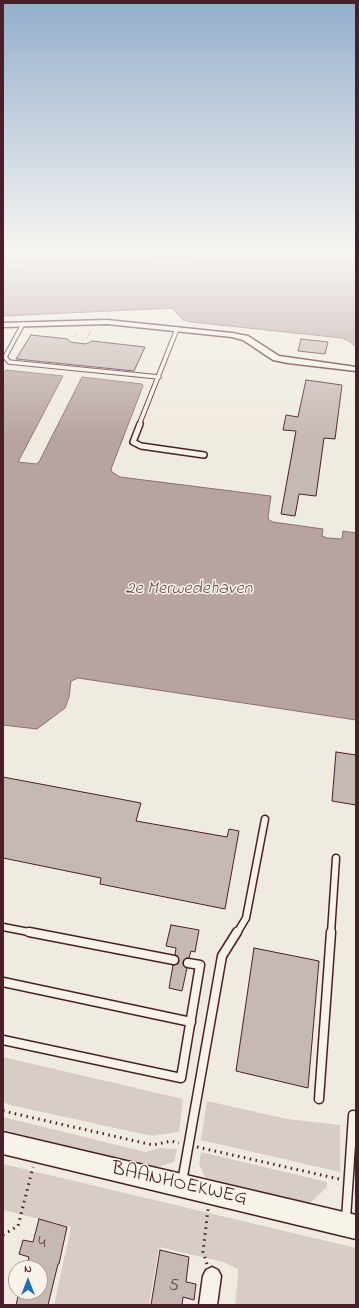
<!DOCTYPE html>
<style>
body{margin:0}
#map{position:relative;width:359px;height:1308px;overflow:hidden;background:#f0ebe0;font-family:"Indie Flower",sans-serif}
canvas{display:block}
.frame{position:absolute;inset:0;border:4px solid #4a1f2b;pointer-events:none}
.north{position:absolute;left:8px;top:1260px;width:40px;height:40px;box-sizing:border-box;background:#f7f3e8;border:1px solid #b29e9c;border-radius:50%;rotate:0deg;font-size:11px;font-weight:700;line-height:16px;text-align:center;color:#4a1f2b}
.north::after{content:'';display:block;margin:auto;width:14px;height:18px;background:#1f6fb2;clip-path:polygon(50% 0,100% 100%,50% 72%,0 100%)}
</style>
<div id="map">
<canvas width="359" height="1308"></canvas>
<div class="frame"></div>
<div class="north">N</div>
</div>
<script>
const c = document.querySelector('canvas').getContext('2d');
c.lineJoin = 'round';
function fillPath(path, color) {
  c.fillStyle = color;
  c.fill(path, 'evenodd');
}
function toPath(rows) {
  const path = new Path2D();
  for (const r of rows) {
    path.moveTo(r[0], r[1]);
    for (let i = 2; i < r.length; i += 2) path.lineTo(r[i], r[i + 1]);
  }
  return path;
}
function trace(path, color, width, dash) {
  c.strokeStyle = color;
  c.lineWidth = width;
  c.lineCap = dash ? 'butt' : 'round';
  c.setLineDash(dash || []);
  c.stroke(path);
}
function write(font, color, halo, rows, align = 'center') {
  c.font = font + ' "Indie Flower",sans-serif';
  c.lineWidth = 3;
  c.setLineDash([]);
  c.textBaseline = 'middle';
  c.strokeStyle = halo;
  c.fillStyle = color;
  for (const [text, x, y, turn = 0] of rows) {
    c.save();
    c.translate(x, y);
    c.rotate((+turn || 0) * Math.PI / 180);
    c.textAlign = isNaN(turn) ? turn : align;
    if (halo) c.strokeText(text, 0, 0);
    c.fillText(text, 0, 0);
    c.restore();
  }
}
const green = toPath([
 [3,1057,183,1099,179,1132,152,1136,10,1105,3,1102],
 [207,1101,287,1119,340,1125,340,1172,201,1140],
 [3,1117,146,1152,160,1148,177,1149,174,1162,155,1168,3,1130],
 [201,1152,327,1182,327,1187,310,1203,206,1179,199,1164],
 [3,1164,356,1248,356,1305,235,1305,238,1278,238,1269,223,1262,159,1247,149,1305,54,1305,71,1227,3,1210]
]);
const water = toPath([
 [3,256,356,256,356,347,349,341,342,338,191,322,183,320,172,308,3,316,3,256],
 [6,370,63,376,18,462,36,464,39,462,82,377,142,384,143,386,111,469,112,472,120,477,271,496,268,517,269,520,273,522,323,529,322,536,327,538,342,539,343,531,356,533,356,720,78,678,71,681,69,697,65,708,37,729,3,725,3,374,6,370]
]);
const ferry = toPath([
 [3,271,200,256]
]);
const building = toPath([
 [31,335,68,339,70,342,86,344,92,341,145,347,134,371,16,359,31,335],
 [301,339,328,342,325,354,298,351,301,339],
 [306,380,342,385,335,439,324,438,316,496,299,494,295,516,281,514,296,431,283,430,286,415,298,417,306,380],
 [336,752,356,755,356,805,332,801,336,752],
 [3,777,141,803,136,821,227,837,229,829,239,831,225,909,100,884,101,878,3,858,3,777],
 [171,925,199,930,195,952,191,951,189,958,186,958,183,962,183,965,187,968,182,991,169,988,173,965,178,964,179,961,178,956,175,955,176,948,166,946,171,925],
 [254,948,319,961,308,1088,236,1071,254,948],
 [39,1219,67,1227,59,1264,58,1264,48,1305,16,1305,19,1292,40,1292,40,1268,26,1268,29,1257,19,1254,23,1240,33,1242,39,1219],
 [160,1250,189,1257,186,1282,196,1284,194,1300,183,1297,182,1305,151,1305,160,1250]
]);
const pathFar1 = toPath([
 [74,337,77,331],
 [87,338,91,330]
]);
const path = toPath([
 [3,1111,153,1145,171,1141,179,1143],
 [197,1147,339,1179],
 [3,1235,18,1226,33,1167],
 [207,1264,203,1252,208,1209]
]);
const laneFar3 = toPath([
 [23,324,5,357,9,362,159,377],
 [139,425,177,329]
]);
const laneFar2 = toPath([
 [140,424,133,442,141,446,204,455]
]);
const laneFar1 = toPath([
 [3,927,34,933],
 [237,933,246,918,265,819],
 [331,933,336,858]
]);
const lane = toPath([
 [29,932,174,960],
 [3,982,191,1022],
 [3,1040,181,1078,200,965,188,963],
 [319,1099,331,932],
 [182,1182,222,956,237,932],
 [346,1219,353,1115]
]);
const street = toPath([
 [107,320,232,333,248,336,279,356,356,367,356,371,288,363,273,360,243,340,232,337,107,324,3,327,3,323,107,320],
 [212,1267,218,1270,221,1276,217,1305,199,1305,203,1276,206,1270,212,1267]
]);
const secondary = toPath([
 [3,1132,356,1215,356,1239,3,1154,3,1132]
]);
const waterNames = [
 ["2e Merwedehaven",189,590]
];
const nearNumbernames = [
 ["4",42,1244],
 ["5",174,1287]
];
const nearStreetnames = [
 ["BAANHOEKWEG",179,1185,13]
];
fillPath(green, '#d8cdc6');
fillPath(water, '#b7a4a2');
trace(water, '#8b6f72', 1);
trace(ferry, '#704e55', 1, [3.5, 2.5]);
fillPath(building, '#c6b8b3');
trace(building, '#4a1f2b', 1);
trace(laneFar3, '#4a1f2b', 5.5);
trace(laneFar2, '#4a1f2b', 8);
trace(laneFar1, '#4a1f2b', 9);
trace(lane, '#4a1f2b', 11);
trace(street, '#4a1f2b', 3);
trace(secondary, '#4a1f2b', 3);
trace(pathFar1, '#4a1f2b', 1.5, [0.5, 2]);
trace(path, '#4a1f2b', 3, [1.5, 4.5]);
trace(laneFar3, '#f7f3e8', 3.5);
trace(laneFar2, '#f7f3e8', 5);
trace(laneFar1, '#f7f3e8', 6);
trace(lane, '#f7f3e8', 8);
fillPath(street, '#f7f3e8');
fillPath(secondary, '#f7f3e8');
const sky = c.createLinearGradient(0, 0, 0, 439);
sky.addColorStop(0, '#94aecc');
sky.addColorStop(0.58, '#f8f6f1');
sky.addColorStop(1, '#f8f6f100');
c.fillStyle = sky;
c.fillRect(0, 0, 359, 439);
write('italic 18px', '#704e55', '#f7f3e8', waterNames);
write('18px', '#69454d', null, nearNumbernames);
write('20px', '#4a1f2b', '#f7f3e8', nearStreetnames);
</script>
